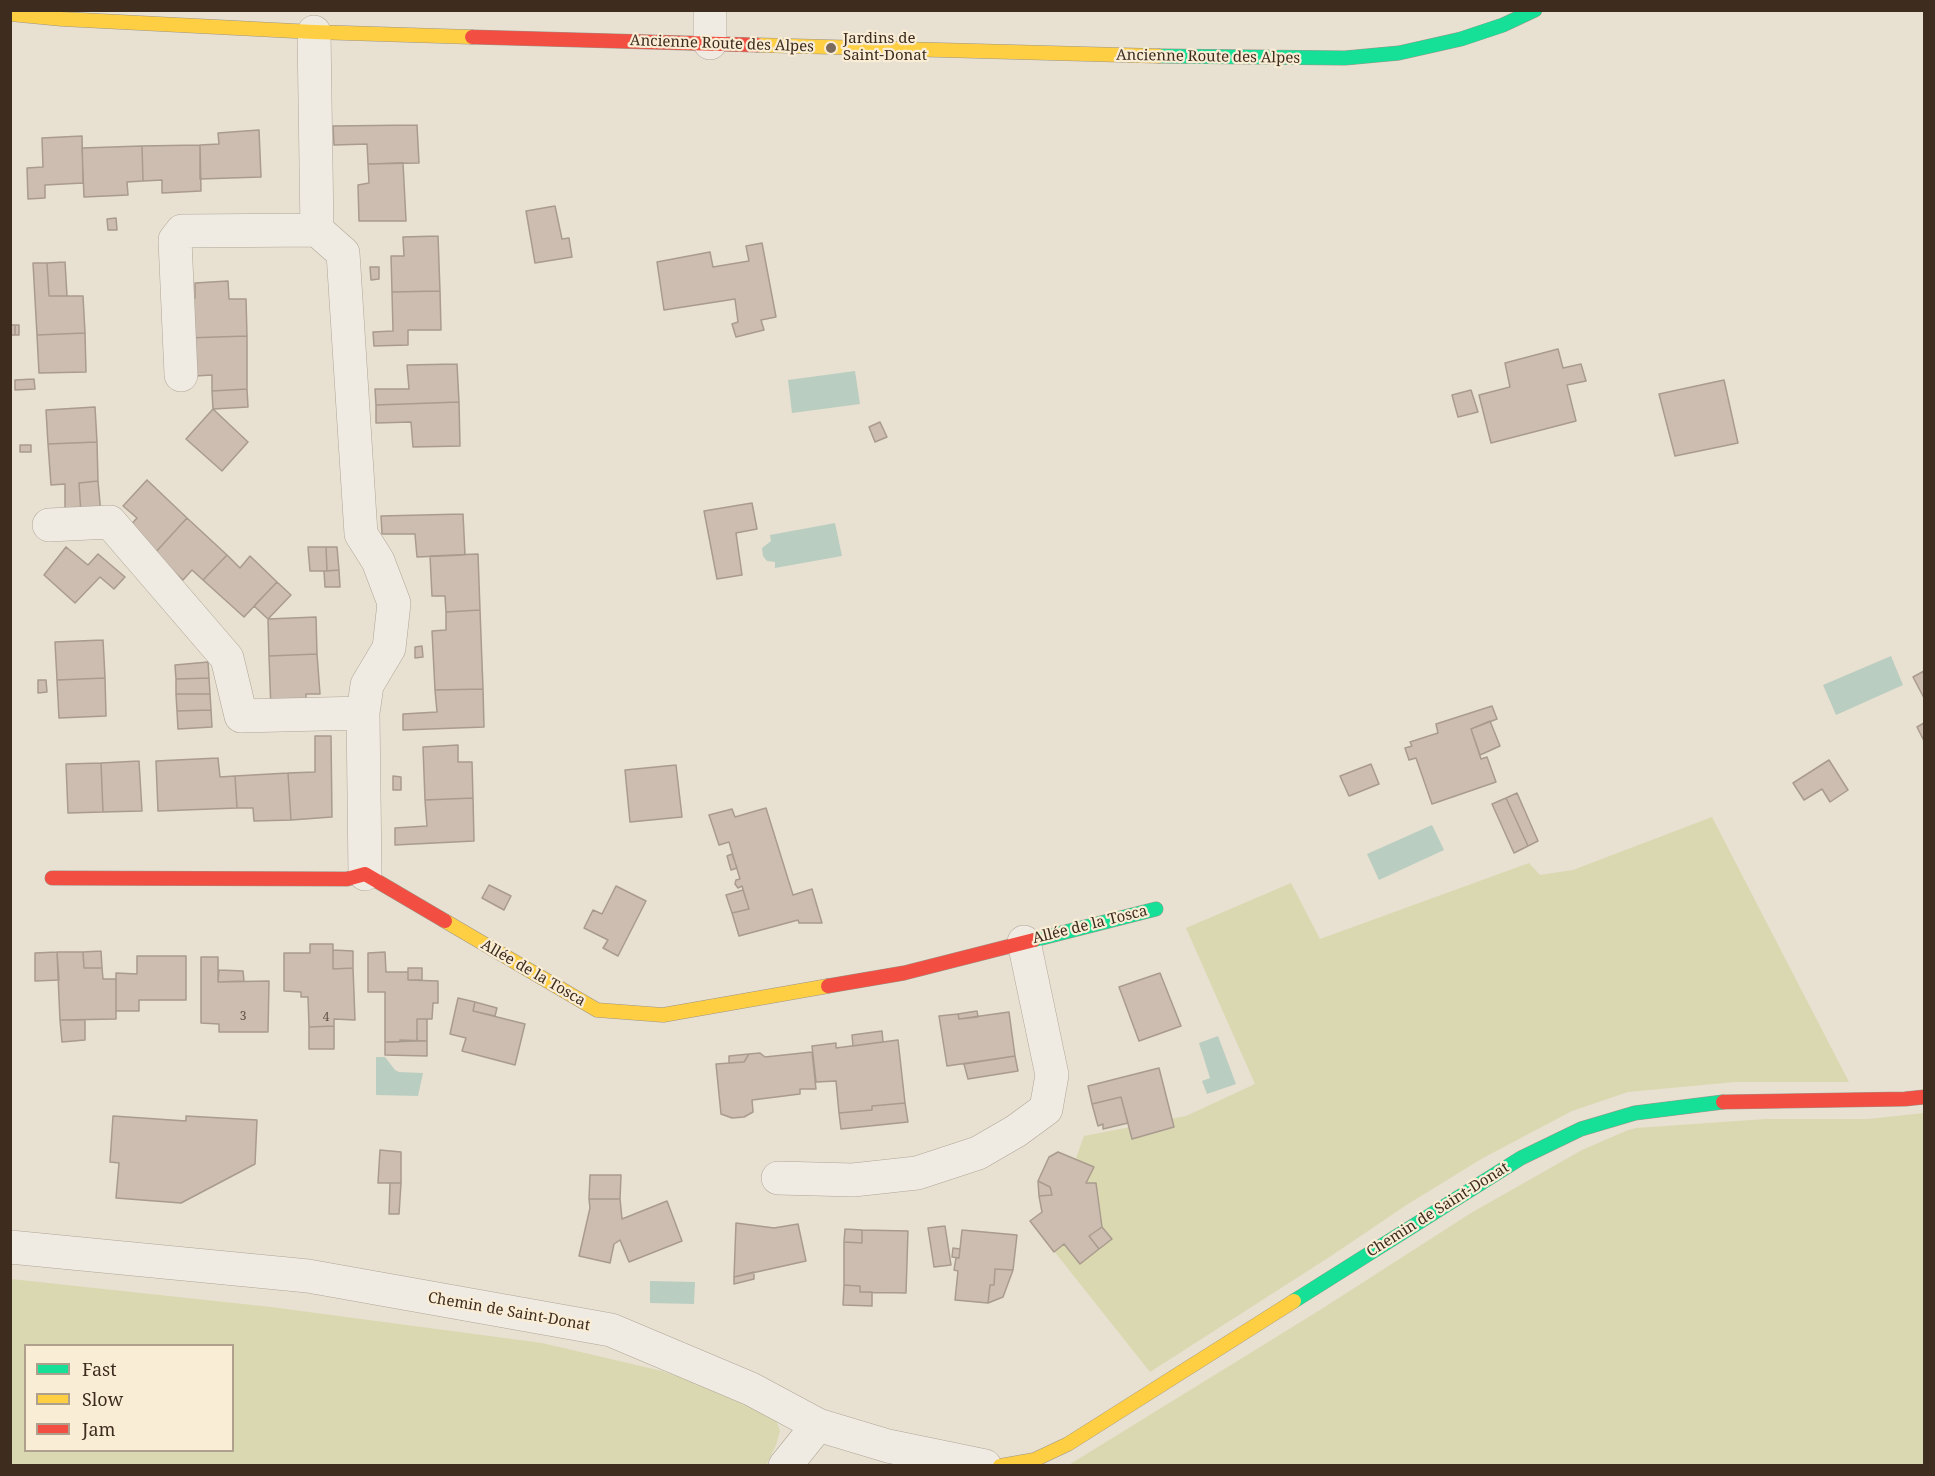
<!DOCTYPE html>
<meta charset="utf-8">
<style>
body{margin:0}
#map{position:relative;width:1935px;height:1476px;overflow:hidden;background:#e8e0d0;font-family:"Noto Serif",serif}
canvas{display:block}
.frame{position:absolute;inset:0;border:12px solid #3e2c1e;pointer-events:none}
.legend{position:absolute;left:24px;top:1344px;width:210px;height:108px;box-sizing:border-box;background:#f9edd6;border:2px solid #aea08c;margin:0;padding:8px 10px;list-style:none;font-size:18px;color:#3e2c1e}
.legend li{display:flex;align-items:center;gap:12px;height:30px}
.legend b{width:30px;border:2px solid #aea08c}
</style>
<div id="map">
<canvas width="1935" height="1476"></canvas>
<div class="frame"></div>
<ul class="legend">
<li><b style="height:8px;background:#16e098"></b>Fast</li>
<li><b style="height:8px;background:#ffcf43"></b>Slow</li>
<li><b style="height:8px;background:#f24e42"></b>Jam</li>
</ul>
</div>
<script>
const c = document.querySelector('canvas').getContext('2d');
c.lineJoin = 'round';
function fillPath(path, color) {
  c.fillStyle = color;
  c.fill(path, 'evenodd');
}
function toPath(rows) {
  const path = new Path2D();
  for (const r of rows) {
    path.moveTo(r[0], r[1]);
    for (let i = 2; i < r.length; i += 2) path.lineTo(r[i], r[i + 1]);
  }
  return path;
}
function trace(path, color, width, dash) {
  c.strokeStyle = color;
  c.lineWidth = width;
  c.lineCap = dash ? 'butt' : 'round';
  c.setLineDash(dash || []);
  c.stroke(path);
}
function write(font, color, halo, rows, align = 'center') {
  c.font = font + ' "Noto Serif",serif';
  c.lineWidth = 4.5;
  c.setLineDash([]);
  c.textBaseline = 'middle';
  c.strokeStyle = halo;
  c.fillStyle = color;
  for (const [text, x, y, turn = 0] of rows) {
    c.save();
    c.translate(x, y);
    c.rotate((+turn || 0) * Math.PI / 180);
    c.textAlign = isNaN(turn) ? turn : align;
    if (halo) c.strokeText(text, 0, 0);
    c.fillText(text, 0, 0);
    c.restore();
  }
}
const green = toPath([
 [1712,817,1849,1082,1735,1082,1628,1092,1572,1111,1483,1158,1408,1204,1331,1256,1150,1372,1046,1241,1084,1136,1186,1116,1255,1084,1186,928,1291,883,1320,939,1529,863,1540,875,1573,870],
 [1924,1113,1924,1465,1067,1466,1320,1310,1471,1213,1582,1150,1628,1130,1636,1128,1766,1119,1868,1119],
 [11,1279,271,1307,542,1343,662,1371,723,1392,776,1420,780,1431,776,1445,766,1466,11,1466],
 [26,1346,232,1346,232,1450,26,1450]
]);
const water = toPath([
 [855,371,860,404,792,413,788,380],
 [835,523,842,556,775,568,775,562,767,561,763,556,762,548,771,541,770,535],
 [1891,656,1903,685,1836,715,1823,685],
 [1432,825,1444,850,1379,880,1367,854],
 [1218,1036,1236,1084,1207,1094,1202,1081,1210,1078,1199,1043],
 [376,1057,385,1057,395,1070,399,1072,423,1073,418,1096,376,1095],
 [650,1281,695,1282,694,1304,650,1303]
]);
const building = toPath([
 [417,125,419,163,368,164,367,144,334,145,333,126,417,125],
 [259,130,261,177,200,179,200,145,219,144,218,133,259,130],
 [82,136,83,183,45,185,45,198,28,199,27,168,43,167,42,138,82,136],
 [200,145,201,191,162,193,162,180,143,181,142,146,200,145],
 [142,146,143,181,127,182,128,195,84,197,82,148,142,146],
 [403,163,406,221,359,221,358,185,369,183,368,164,403,163],
 [555,206,562,239,569,238,572,257,535,263,526,211,555,206],
 [116,218,117,230,108,230,107,219,116,218],
 [438,236,440,291,392,292,391,256,404,256,403,237,438,236],
 [762,243,776,317,761,320,764,330,736,337,732,324,738,322,735,299,664,310,657,262,710,252,713,267,749,261,746,246,762,243],
 [65,262,67,296,49,296,47,263,65,262],
 [33,263,47,263,49,296,83,296,85,333,37,335,33,263],
 [370,267,379,267,379,279,371,280,370,267],
 [228,281,229,299,246,299,247,336,186,338,184,299,195,298,195,283,228,281],
 [440,291,441,330,408,330,408,345,374,346,373,332,393,331,392,292,440,291],
 [10,325,15,325,15,335,10,335,10,325],
 [15,325,19,325,19,335,15,335,15,325],
 [85,333,86,372,39,373,37,335,85,333],
 [247,336,247,389,212,391,212,375,195,376,186,338,247,336],
 [1558,349,1563,368,1581,364,1586,381,1567,385,1576,421,1491,443,1479,395,1510,387,1505,363,1558,349],
 [457,364,459,402,376,405,375,389,409,389,407,365,457,364],
 [34,379,35,389,15,390,15,380,34,379],
 [1724,380,1738,443,1675,456,1659,394,1724,380],
 [247,389,248,407,213,409,212,391,247,389],
 [1471,390,1478,412,1458,417,1452,395,1471,390],
 [459,402,460,446,413,447,411,422,376,423,376,405,459,402],
 [95,407,97,442,48,444,46,410,95,407],
 [213,409,248,442,222,471,186,439,213,409],
 [880,422,887,437,875,442,869,427,880,422],
 [97,442,98,481,79,483,81,514,65,514,65,484,51,485,48,444,97,442],
 [20,445,31,445,31,452,20,452,20,445],
 [147,480,187,518,154,554,127,529,137,518,123,506,147,480],
 [98,481,101,514,81,514,79,483,98,481],
 [752,503,757,529,736,533,742,575,717,579,704,511,752,503],
 [463,514,465,555,417,557,415,534,382,534,381,516,463,514],
 [187,518,227,555,203,580,192,570,183,580,154,554,187,518],
 [66,547,88,565,98,554,125,577,114,589,100,577,75,603,44,575,66,547],
 [308,547,326,547,327,571,310,571,308,547],
 [326,547,337,547,339,570,327,571,326,547],
 [478,554,480,610,446,612,445,596,432,596,430,556,478,554],
 [227,555,240,568,250,556,277,582,244,617,203,580,227,555],
 [339,570,340,587,325,587,324,571,339,570],
 [277,582,291,595,268,619,254,606,277,582],
 [480,610,483,689,435,690,432,631,446,630,446,612,480,610],
 [316,617,317,654,269,656,268,619,316,617],
 [103,640,105,678,57,680,55,642,103,640],
 [422,646,423,657,415,658,415,647,422,646],
 [317,654,320,694,306,694,306,709,271,710,269,656,317,654],
 [208,662,209,678,176,679,175,665,208,662],
 [1924,671,1924,698,1913,677,1924,671],
 [105,678,106,716,59,718,57,680,105,678],
 [209,678,210,694,176,694,176,679,209,678],
 [38,680,46,680,47,692,38,693,38,680],
 [483,689,484,727,403,730,403,714,437,712,435,690,483,689],
 [176,694,210,694,211,710,177,711,176,694],
 [1492,706,1497,719,1471,729,1481,759,1487,757,1496,782,1432,804,1416,758,1409,760,1405,748,1412,746,1410,742,1438,733,1436,724,1492,706],
 [211,710,212,727,178,729,177,711,211,710],
 [1490,721,1500,746,1480,755,1471,729,1490,721],
 [1924,723,1924,741,1917,727,1924,723],
 [315,736,331,736,332,817,291,820,288,773,315,772,315,736],
 [458,745,458,762,472,762,473,798,425,800,423,747,458,745],
 [218,758,220,777,235,776,237,808,158,811,156,761,218,758],
 [1829,760,1848,790,1830,802,1822,789,1804,800,1793,783,1829,760],
 [139,761,142,811,103,812,101,763,139,761],
 [101,763,103,812,68,813,66,764,101,763],
 [1371,764,1379,784,1349,796,1340,776,1371,764],
 [676,765,682,817,630,822,625,770,676,765],
 [288,773,291,820,254,821,253,808,237,808,235,776,288,773],
 [393,776,401,777,401,790,393,790,393,776],
 [1517,793,1538,841,1528,846,1506,798,1517,793],
 [473,798,474,841,395,845,395,828,427,826,425,800,473,798],
 [1506,798,1528,846,1514,853,1492,804,1506,798],
 [766,808,793,895,812,889,822,923,799,923,798,920,739,936,732,913,749,909,742,886,738,888,735,884,736,880,740,879,729,842,719,845,709,815,732,809,735,817,766,808],
 [732,854,737,868,731,870,727,856,732,854],
 [489,885,511,896,504,910,482,898,489,885],
 [616,886,646,901,618,956,603,948,608,940,584,928,593,910,602,914,616,886],
 [743,890,749,909,732,913,726,895,743,890],
 [310,944,333,944,333,969,353,968,355,1020,334,1019,334,1026,309,1027,308,997,301,997,301,992,284,991,284,953,310,953,310,944],
 [333,950,353,951,353,968,333,969,333,950],
 [101,951,102,968,84,968,83,952,101,951],
 [57,952,83,952,84,968,102,968,103,979,116,979,116,1019,60,1020,57,952],
 [57,952,59,980,35,981,35,953,57,952],
 [385,952,386,972,408,972,408,980,438,981,438,1003,433,1003,432,1019,417,1019,417,1041,385,1042,385,992,368,992,368,953,385,952],
 [137,956,186,956,186,1000,139,1000,139,1011,116,1011,116,973,137,974,137,956],
 [201,957,218,957,218,982,269,981,268,1032,219,1032,219,1024,201,1023,201,957],
 [408,968,422,968,422,980,408,980,408,968],
 [219,970,243,971,244,981,218,982,219,970],
 [1160,973,1181,1026,1139,1041,1119,987,1160,973],
 [458,998,475,1002,473,1011,525,1024,515,1065,462,1051,466,1038,450,1034,458,998],
 [475,1002,497,1008,495,1016,473,1011,475,1002],
 [977,1011,978,1017,959,1019,958,1014,977,1011],
 [1009,1012,1015,1056,947,1066,939,1016,958,1014,959,1019,1009,1012],
 [417,1019,427,1019,427,1041,417,1041,417,1019],
 [60,1020,85,1020,85,1040,62,1042,60,1020],
 [334,1026,334,1049,309,1049,309,1027,334,1026],
 [882,1031,883,1042,853,1046,852,1035,882,1031],
 [400,1040,427,1041,427,1056,385,1055,385,1042,400,1042,400,1040],
 [898,1040,905,1103,872,1106,872,1110,839,1113,836,1081,816,1082,812,1046,836,1043,836,1048,898,1040],
 [812,1052,816,1089,800,1089,800,1094,752,1100,753,1112,744,1117,732,1118,721,1114,716,1064,744,1062,749,1054,760,1053,765,1057,812,1052],
 [749,1054,744,1062,729,1063,729,1056,749,1054],
 [1015,1056,1018,1071,968,1079,964,1064,1015,1056],
 [1159,1068,1174,1127,1132,1139,1121,1097,1092,1104,1088,1086,1159,1068],
 [1121,1097,1128,1123,1103,1129,1103,1124,1098,1126,1092,1104,1121,1097],
 [905,1103,908,1122,841,1129,839,1113,872,1110,872,1106,905,1103],
 [113,1116,186,1121,186,1116,257,1120,255,1164,181,1203,116,1198,119,1163,110,1162,113,1116],
 [380,1150,401,1152,401,1183,378,1183,380,1150],
 [1058,1152,1094,1167,1086,1183,1096,1183,1102,1227,1089,1236,1099,1249,1080,1264,1064,1244,1054,1252,1030,1221,1042,1212,1039,1196,1052,1195,1050,1187,1038,1181,1049,1157,1058,1152],
 [590,1175,621,1175,620,1199,589,1199,590,1175],
 [1038,1181,1050,1187,1052,1195,1039,1196,1038,1181],
 [390,1183,401,1183,399,1214,389,1214,390,1183],
 [589,1199,620,1199,622,1219,667,1201,682,1241,629,1262,620,1240,614,1244,610,1263,579,1256,590,1208,589,1199],
 [736,1223,774,1228,798,1224,806,1261,734,1277,736,1223],
 [945,1226,951,1265,934,1267,928,1228,945,1226],
 [1102,1227,1112,1239,1099,1249,1089,1236,1102,1227],
 [845,1229,862,1230,862,1243,844,1242,845,1229],
 [862,1230,908,1231,906,1293,860,1292,860,1286,844,1285,844,1242,862,1243,862,1230],
 [962,1230,1017,1235,1013,1270,995,1269,994,1285,990,1285,988,1303,955,1300,958,1271,954,1270,956,1258,959,1258,962,1230],
 [953,1248,960,1249,959,1258,952,1257,953,1248],
 [995,1269,1013,1270,1003,1297,988,1303,990,1285,994,1285,995,1269],
 [754,1272,754,1279,734,1284,734,1277,754,1272],
 [844,1285,860,1286,860,1292,872,1292,872,1306,843,1305,844,1285]
]);
const street = toPath([
 [710,10,710,43],
 [314,32,317,230,343,253,361,534,378,561,394,603,389,648,367,685,363,713,365,874],
 [181,375,175,240,182,231,317,230],
 [49,525,110,522,227,658,241,716,363,713],
 [778,1178,853,1180,917,1173,978,1153,1016,1131,1046,1109,1052,1075,1024,942],
 [10,1247,308,1276,611,1330,751,1389,818,1425,888,1446,985,1466],
 [785,1466,818,1425]
]);
const fast = toPath([
 [1159,56,1345,58,1399,53,1461,39,1503,25,1535,10],
 [1034,940,1156,909],
 [1294,1301,1521,1158,1581,1129,1635,1113,1723,1102]
]);
const slow = toPath([
 [10,14,62,19,314,32,472,37],
 [757,45,1159,56],
 [445,921,597,1010,663,1015,828,986],
 [1000,1466,1034,1460,1068,1444,1294,1301]
]);
const jam = toPath([
 [472,37,757,45],
 [52,878,347,879,365,874,445,921],
 [828,986,904,973,1034,940],
 [1723,1102,1905,1099,1924,1097]
]);
const markers = [
 [831,48,6,"#7a6b5c"]
];
const numberNames = [
 ["3",243,1017],
 ["4",326,1018]
];
const poiNames = [
 ["Jardins de",843,39],
 ["Saint-Donat",843,56]
];
const streetNames = [
 ["Ancienne Route des Alpes",722,44,2],
 ["Ancienne Route des Alpes",1208,57,1],
 ["Allée de la Tosca",1090,925,-14],
 ["Allée de la Tosca",533,973,30],
 ["Chemin de Saint-Donat",1438,1210,-32],
 ["Chemin de Saint-Donat",509,1312,10]
];
fillPath(green, '#dad8b1');
fillPath(water, '#bacdc1');
fillPath(building, '#ccbdb0');
trace(building, '#a99b8e', 1.5);
trace(street, '#aea598', 34);
trace(fast, '#9d9488', 15);
trace(slow, '#9d9488', 15);
trace(jam, '#9d9488', 15);
trace(street, '#f0ebe2', 33);
trace(fast, '#16e098', 14);
trace(slow, '#ffcf43', 14);
trace(jam, '#f24e42', 14);
for (const [x, y, r, color] of markers) {
  const dot = new Path2D();
  dot.arc(x, y, r, 0, 2 * Math.PI);
  c.fillStyle = color;
  c.fill(dot);
  trace(dot, '#f9edd6', 2);
}
write('12px', '#625042', null, numberNames);
write('15px', '#3e2c1e', '#f9edd6', poiNames, 'left');
write('15px', '#3e2c1e', '#f9edd6', streetNames);
</script>
